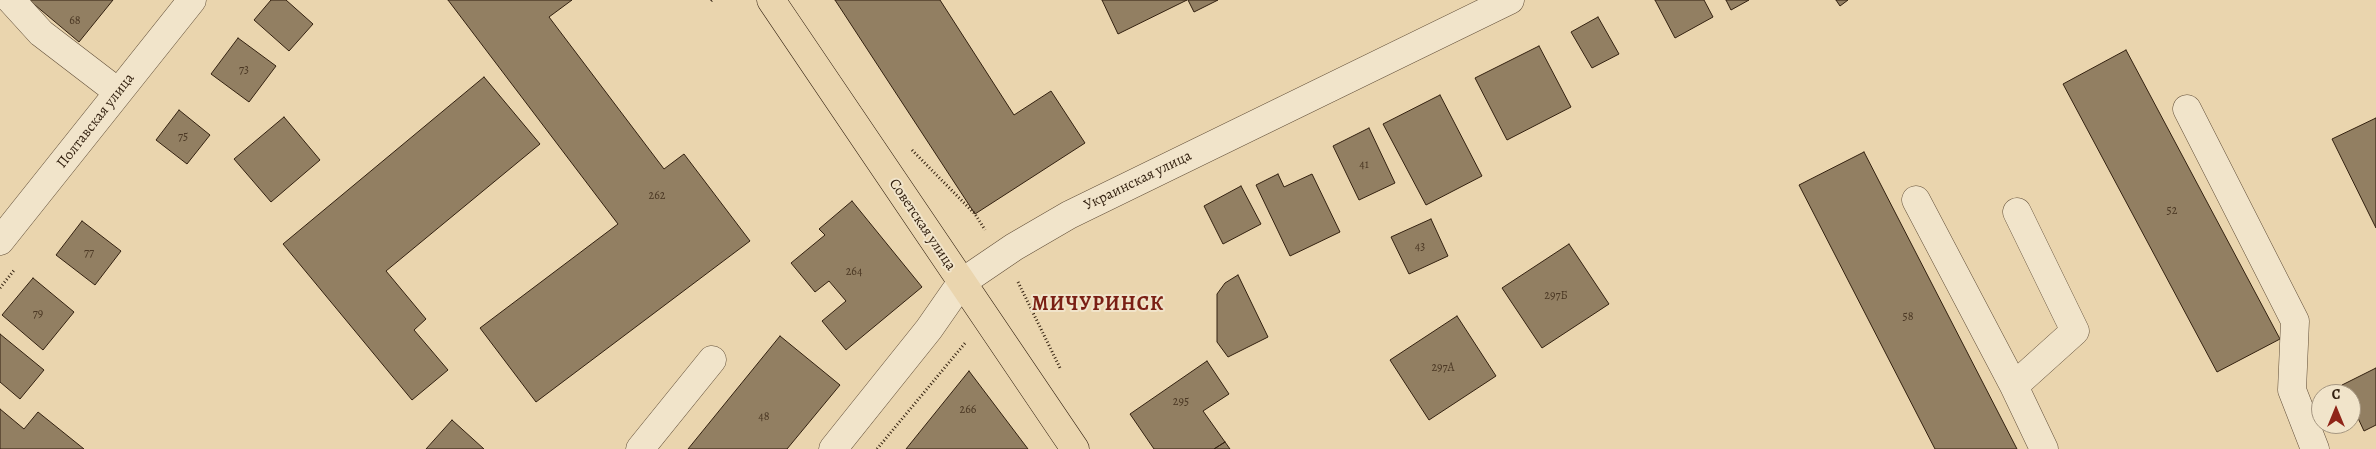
<!DOCTYPE html>
<meta charset="utf-8">
<style>
body{margin:0}
#map{position:relative;width:2376px;height:449px;overflow:hidden;background:#ead5ae;font-family:Alegreya,serif}
canvas{display:block}
.north{position:absolute;left:2311px;top:384px;width:50px;height:50px;box-sizing:border-box;background:#f1e4ca;border:1px solid #a59680;border-radius:50%;rotate:0deg;font-size:14px;font-weight:700;line-height:20px;text-align:center;color:#332110}
.north::after{content:'';display:block;margin:auto;width:18px;height:22px;background:#8f2418;clip-path:polygon(50% 0,100% 100%,50% 72%,0 100%)}
</style>
<div id="map">
<canvas width="2376" height="449"></canvas>
<div class="north">С</div>
</div>
<script>
const c = document.querySelector('canvas').getContext('2d');
c.lineJoin = 'round';
function fillPath(path, color) {
  c.fillStyle = color;
  c.fill(path, 'evenodd');
}
function toPath(rows) {
  const path = new Path2D();
  for (const r of rows) {
    path.moveTo(r[0], r[1]);
    for (let i = 2; i < r.length; i += 2) path.lineTo(r[i], r[i + 1]);
  }
  return path;
}
function trace(path, color, width, dash) {
  c.strokeStyle = color;
  c.lineWidth = width;
  c.lineCap = dash ? 'butt' : 'round';
  c.setLineDash(dash || []);
  c.stroke(path);
}
function write(font, color, halo, rows, align = 'center') {
  c.font = font + ' Alegreya,serif';
  c.lineWidth = 4;
  c.setLineDash([]);
  c.textBaseline = 'middle';
  c.strokeStyle = halo;
  c.fillStyle = color;
  for (const [text, x, y, turn = 0] of rows) {
    c.save();
    c.translate(x, y);
    c.rotate((+turn || 0) * Math.PI / 180);
    c.textAlign = isNaN(turn) ? turn : align;
    if (halo) c.strokeText(text, 0, 0);
    c.fillText(text, 0, 0);
    c.restore();
  }
}
const building = toPath([
 [29,0,113,0,79,42,29,0],
 [271,0,286,0,313,24,289,51,254,20,271,0],
 [448,0,572,0,549,17,664,169,684,154,750,241,536,402,480,328,618,224,448,0],
 [835,0,940,0,1014,115,1051,91,1085,143,975,214,835,0],
 [1102,0,1187,0,1118,34,1102,0],
 [1188,0,1218,0,1194,12,1188,0],
 [1655,0,1704,0,1713,17,1675,38,1655,0],
 [1726,0,1749,0,1731,10,1726,0],
 [1836,0,1848,0,1840,6,1836,0],
 [1598,17,1619,54,1592,68,1571,32,1598,17],
 [238,38,276,66,249,102,211,74,238,38],
 [1539,46,1571,107,1507,140,1475,78,1539,46],
 [2126,50,2280,339,2217,372,2063,84,2126,50],
 [484,77,540,144,386,271,426,319,414,330,448,370,412,400,283,244,484,77],
 [1440,95,1482,176,1426,205,1383,124,1440,95],
 [179,110,210,135,187,164,156,140,179,110],
 [284,117,320,160,271,202,234,159,284,117],
 [2376,118,2376,228,2332,139,2376,118],
 [1369,128,1395,183,1359,200,1333,146,1369,128],
 [1864,152,2017,449,1935,449,1799,185,1864,152],
 [1278,174,1284,187,1312,174,1340,232,1290,256,1256,185,1278,174],
 [1241,186,1261,224,1223,244,1204,206,1241,186],
 [852,201,922,287,846,350,822,321,846,301,829,281,815,292,791,263,825,235,819,229,852,201],
 [1431,219,1448,256,1409,274,1391,237,1431,219],
 [82,221,121,251,95,285,56,255,82,221],
 [1569,244,1609,304,1542,348,1502,288,1569,244],
 [1238,275,1268,337,1228,357,1217,342,1217,294,1225,283,1238,275],
 [33,278,74,312,43,350,2,315,33,278],
 [1457,316,1496,376,1429,420,1390,360,1457,316],
 [0,334,44,370,20,399,0,382,0,334],
 [780,336,840,385,787,449,688,449,780,336],
 [1207,361,1229,394,1203,411,1225,442,1214,449,1154,449,1130,414,1207,361],
 [2376,368,2376,425,2364,431,2351,403,2351,394,2346,394,2342,385,2376,368],
 [969,371,1028,449,906,449,969,371],
 [0,409,24,429,38,412,84,449,0,449,0,409],
 [452,420,484,449,426,449,452,420],
 [1225,442,1230,449,1214,449,1225,442]
]);
const path = toPath([
 [711,1,712,0],
 [912,150,975,214,985,230],
 [1018,282,1061,370],
 [0,288,15,269],
 [877,449,966,342]
]);
const minor = toPath([
 [11,0,41,33,118,92],
 [2187,109,2295,321,2292,390,2315,449],
 [1916,200,2014,386,2044,449],
 [0,241,192,0],
 [2014,386,2075,331,2017,212],
 [640,449,712,360],
 [833,449,929,329,961,283,1014,247,1069,215,1510,0]
]);
const major = toPath([
 [771,0,1075,449]
]);
const numberNames = [
 ["68",75,21],
 ["73",244,70],
 ["75",183,137],
 ["41",1364,165],
 ["262",657,196],
 ["52",2172,211],
 ["43",1420,247],
 ["77",89,253],
 ["264",854,272],
 ["297Б",1556,296],
 ["79",38,314],
 ["58",1908,317],
 ["297А",1443,368],
 ["295",1181,402],
 ["266",968,410],
 ["48",764,417]
];
const streetNames = [
 ["Полтавская улица",96,121,-52],
 ["Украинская улица",1138,181,-26],
 ["Советская улица",922,225,56]
];
const districtNames = [
 ["МИЧУРИНСК",1098,305]
];
fillPath(building, '#927f62');
trace(building, '#332110', 1);
trace(minor, '#614e38', 29);
trace(major, '#332110', 29);
trace(path, '#332110', 3, [1, 2.5]);
trace(minor, '#f1e4ca', 28);
trace(major, '#ead5ae', 28);
write('12px', '#4b3824', null, numberNames);
write('15px', '#332110', '#f1e4ca', streetNames);
c.letterSpacing = '1px';
write('bold 20px', '#7a1f14', '#f1e4ca', districtNames);
c.letterSpacing = '0px';
</script>
